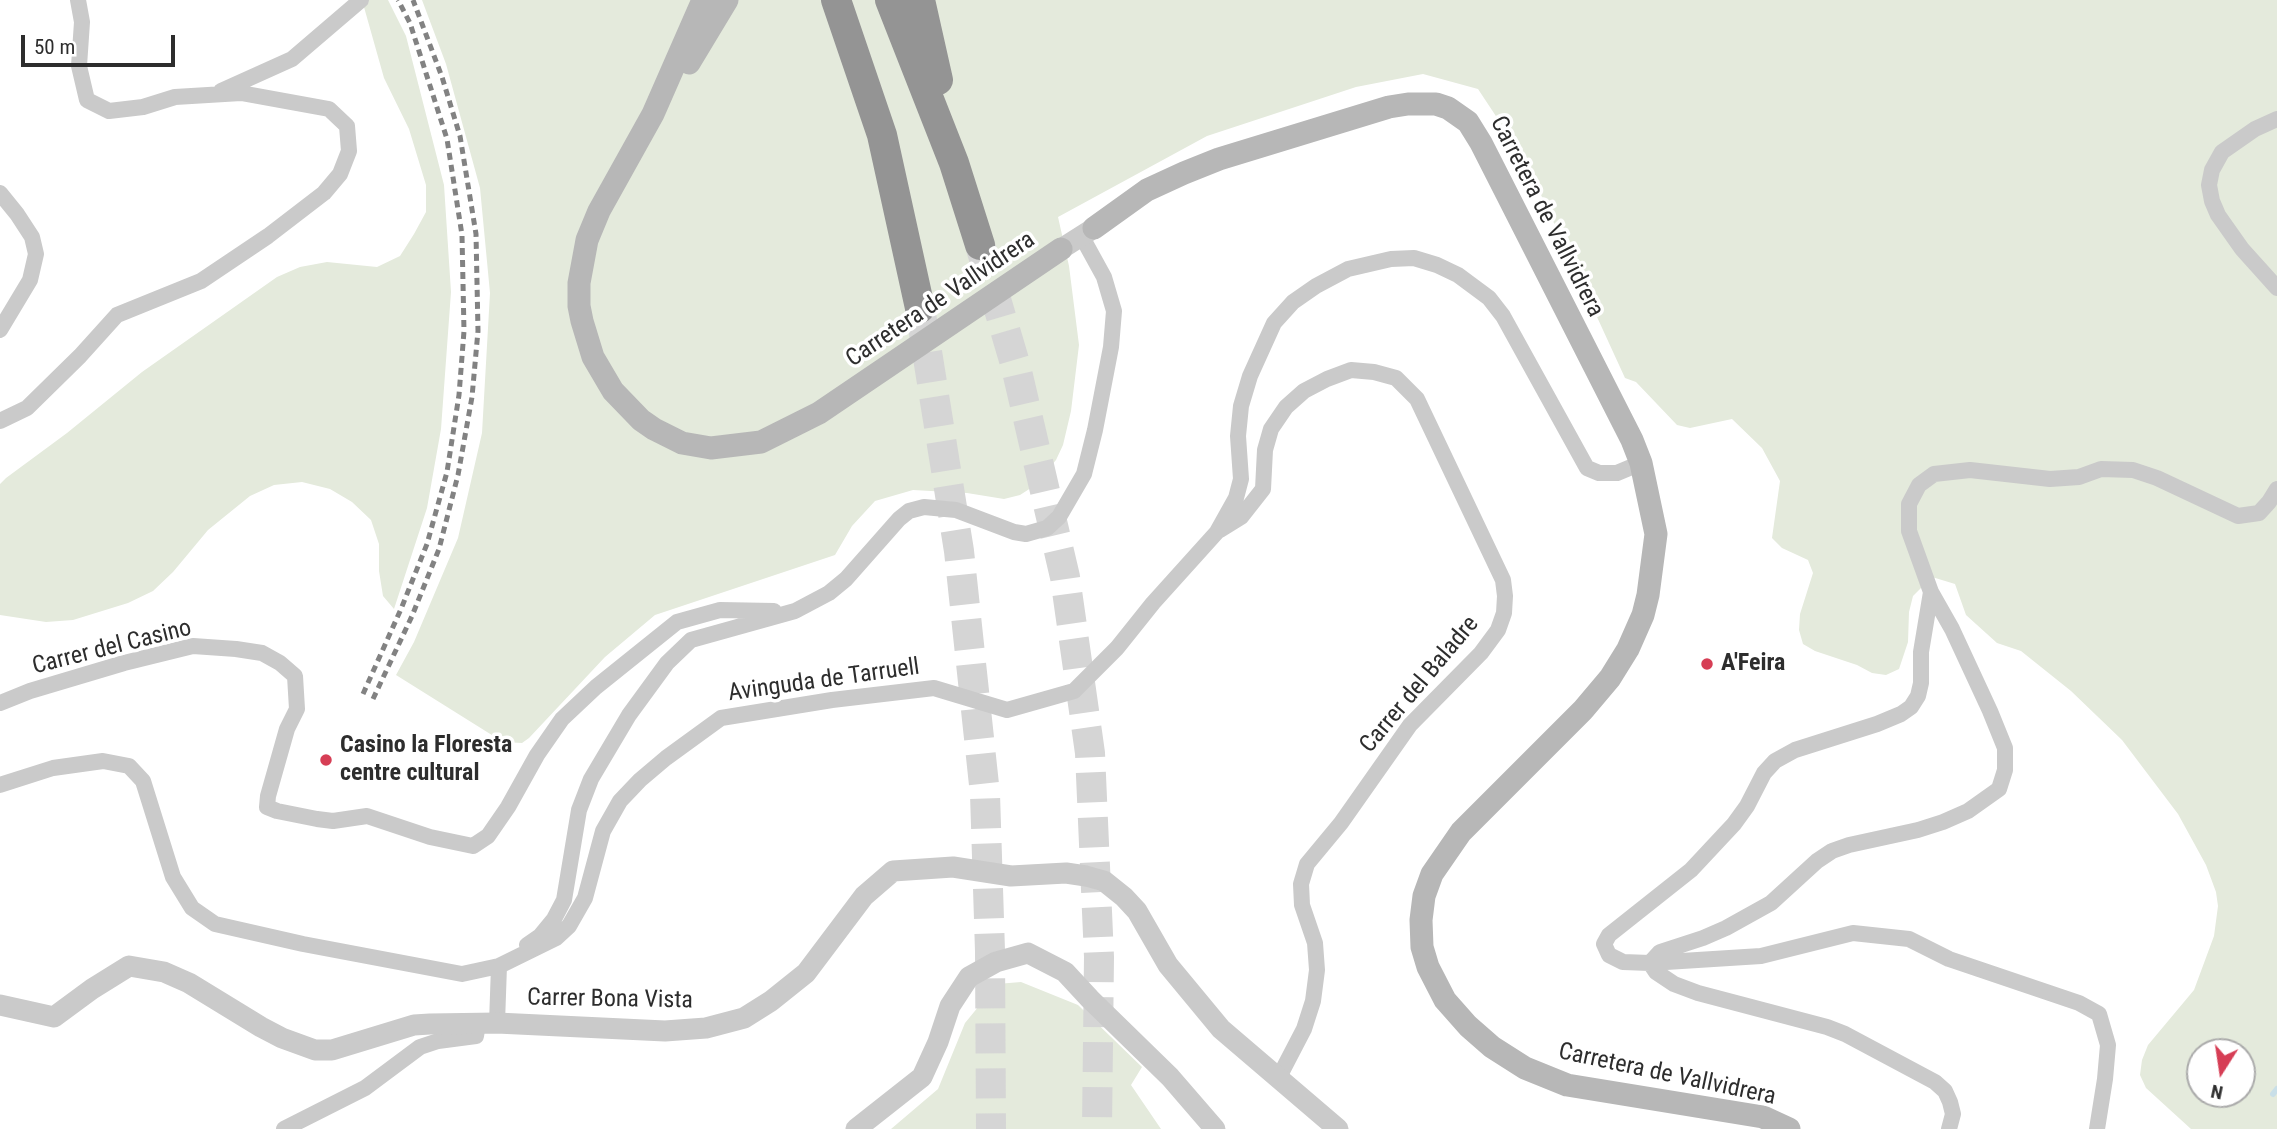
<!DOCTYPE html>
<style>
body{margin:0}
#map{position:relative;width:2277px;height:1129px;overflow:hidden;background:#fff;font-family:"Roboto Condensed",sans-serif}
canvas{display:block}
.north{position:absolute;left:2186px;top:1038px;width:70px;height:70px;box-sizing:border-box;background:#fff;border:2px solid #ababab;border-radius:50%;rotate:192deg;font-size:19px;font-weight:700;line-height:28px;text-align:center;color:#2d2d2d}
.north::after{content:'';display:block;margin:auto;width:24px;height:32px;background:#d63e55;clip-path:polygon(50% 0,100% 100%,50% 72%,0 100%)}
.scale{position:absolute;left:21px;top:35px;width:154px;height:32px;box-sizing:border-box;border:4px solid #2d2d2d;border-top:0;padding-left:9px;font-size:21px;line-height:24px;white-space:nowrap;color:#2d2d2d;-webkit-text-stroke:5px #fff;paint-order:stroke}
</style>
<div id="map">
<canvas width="2277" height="1129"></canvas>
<div class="north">N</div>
<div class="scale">50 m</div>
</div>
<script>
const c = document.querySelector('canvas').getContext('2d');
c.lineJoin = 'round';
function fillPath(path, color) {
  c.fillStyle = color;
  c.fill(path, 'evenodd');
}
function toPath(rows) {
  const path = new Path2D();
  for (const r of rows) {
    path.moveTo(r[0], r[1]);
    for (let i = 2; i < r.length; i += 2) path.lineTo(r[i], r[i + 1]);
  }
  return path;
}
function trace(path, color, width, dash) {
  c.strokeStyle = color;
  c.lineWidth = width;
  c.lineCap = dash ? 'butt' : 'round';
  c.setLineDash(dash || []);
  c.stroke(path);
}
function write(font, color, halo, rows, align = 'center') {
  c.font = font + ' "Roboto Condensed",sans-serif';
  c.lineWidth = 7;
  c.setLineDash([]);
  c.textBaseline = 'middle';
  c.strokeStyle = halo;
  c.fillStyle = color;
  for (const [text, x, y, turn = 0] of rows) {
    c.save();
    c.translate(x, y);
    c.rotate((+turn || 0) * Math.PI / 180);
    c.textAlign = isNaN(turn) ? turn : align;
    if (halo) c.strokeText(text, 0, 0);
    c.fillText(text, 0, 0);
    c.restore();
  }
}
const green = toPath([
 [362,0,388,0,406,36,444,185,451,292,441,429,427,508,394,609,383,596,379,571,379,544,371,520,352,502,330,489,302,482,274,485,250,496,208,530,173,572,153,591,128,603,73,620,46,622,0,615,0,484,6,478,67,433,142,372,277,277,300,267,327,262,377,267,400,256,414,234,426,212,426,185,409,129,384,78],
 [422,0,2277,0,2277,1129,2191,1129,2146,1088,2140,1075,2142,1060,2148,1045,2194,990,2214,936,2218,906,2216,892,2206,865,2178,814,2122,740,2071,691,2021,651,1997,643,1966,615,1955,584,1932,577,1913,596,1909,612,1908,642,1899,669,1886,675,1872,673,1857,665,1815,651,1803,644,1799,630,1800,614,1813,573,1808,560,1782,548,1772,538,1780,481,1762,448,1732,419,1690,428,1677,425,1636,382,1625,378,1525,160,1478,89,1423,74,1356,87,1207,136,1058,217,1069,266,1079,345,1071,411,1063,445,1056,460,1034,486,1020,495,1004,499,967,493,913,490,875,501,852,526,835,555,655,615,605,657,529,738,522,743,503,742,396,675,414,642,458,538,482,433,490,293,480,188,446,64],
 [2200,1052,2242,1052,2242,1094,2200,1094],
 [1021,982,1078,1005,1142,1067,1131,1085,1161,1129,891,1129,938,1089,965,1023,997,984]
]);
const stream = toPath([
 [2273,1094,2277,1089]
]);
const motorwayTunnel = toPath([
 [980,245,1016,367,1065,577,1090,753,1099,957,1097,1129],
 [920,308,959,551,985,794,990,951,991,1129]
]);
const minor = toPath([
 [221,91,292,59,361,0],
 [2277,119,2255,129,2222,152,2212,170,2209,185,2212,201,2218,215,2242,249,2277,288],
 [0,193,17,214,32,237,36,254,30,280,0,330],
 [0,421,27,408,80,356,117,315,201,281,268,236,324,193,340,174,349,151,347,126,329,109,241,93,175,97,143,107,109,111,87,100,79,66,82,22,78,0],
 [1220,530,1241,517,1263,489,1265,450,1271,429,1286,407,1304,391,1327,379,1351,370,1374,372,1396,378,1417,399,1503,580,1505,596,1504,613,1498,630,1481,653,1410,725,1341,823,1307,864,1301,884,1302,905,1315,943,1317,970,1313,1001,1304,1029,1278,1079],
 [1931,592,1921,652,1921,683,1918,696,1911,707,1901,714,1877,724,1795,750,1775,761,1764,773,1747,806,1734,824,1691,870,1609,935,1604,944,1609,955,1623,962,1650,963,1761,956,1853,933,1909,939,1949,959,2079,1003,2099,1014,2108,1045,2105,1079,2097,1129],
 [0,703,30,691,124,663,193,646,236,649,262,653,280,663,295,676,297,709,287,729,268,796,267,807,277,811,317,819,333,821,367,816,430,837,473,846,488,836,508,807,537,755,562,719,596,687,677,622,720,610,774,611],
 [0,785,53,768,103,761,129,766,143,781,173,877,192,908,215,924,303,944,462,974,499,966,556,938,569,926,585,898,603,831,620,801,640,780,666,758,721,718,832,700,934,688,1007,710,1074,691,1117,648,1153,603,1217,532,1236,498,1241,479,1238,436,1241,406,1250,376,1274,323,1293,302,1316,286,1348,269,1391,259,1414,258,1437,265,1458,275,1489,298,1503,316,1587,468,1599,473,1617,473,1641,463],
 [527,945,540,936,554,919,564,900,579,810,591,779,629,715,667,663,691,640,795,611,829,593,846,579,899,519,909,511,924,507,956,510,1014,532,1026,534,1047,528,1059,517,1084,474,1095,430,1111,347,1114,311,1104,277,1082,237],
 [1650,963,1660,952,1703,938,1726,928,1771,903,1817,861,1832,851,1849,845,1918,830,1943,822,1968,811,1999,789,2005,770,2005,748,1990,711,1952,629,1931,592,1909,531,1909,504,1919,485,1934,474,1970,470,2050,479,2079,477,2101,469,2133,470,2157,478,2238,516,2259,513,2269,502,2277,489],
 [1650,963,1656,972,1674,984,1698,993,1827,1027,1845,1034,1935,1082,1945,1091,1950,1102,1953,1114,1949,1129],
 [497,1023,499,966],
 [284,1129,365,1088,420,1047,438,1041,476,1036,478,1024]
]);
const tertiary = toPath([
 [1061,249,1094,228],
 [0,1005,54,1017,92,989,129,966,164,972,189,983,261,1027,282,1038,315,1050,332,1050,414,1025,430,1024,497,1023,665,1031,706,1028,744,1018,771,1001,806,973,864,896,893,871,953,867,1011,876,1066,873,1086,876,1104,881,1124,897,1137,911,1168,965,1221,1029,1338,1129],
 [856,1129,922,1077,938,1042,950,1006,969,977,996,962,1028,953,1065,972,1090,999,1170,1077,1215,1129]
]);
const secondary = toPath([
 [703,0,653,114,599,211,587,240,579,283,579,306,582,321,593,357,613,391,641,420,654,429,682,443,711,448,761,442,819,413,1061,249],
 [689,63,727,0],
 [1094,228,1147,190,1184,173,1219,159,1389,107,1408,104,1436,104,1448,108,1468,122,1481,143,1632,440,1641,463,1656,534,1648,595,1643,615,1628,649,1610,678,1583,710,1461,832,1432,874,1424,896,1421,920,1422,947,1428,967,1445,1000,1468,1026,1492,1047,1525,1068,1567,1085,1763,1117,1789,1129]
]);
const motorway = toPath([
 [836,0,882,135,920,308],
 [890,0,954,163,980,245],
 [920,0,938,80]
]);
const rail = toPath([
 [363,694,401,609,427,544,447,472,459,395,464,331,462,235,447,139,410,23,398,0],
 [373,699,412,616,439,549,458,475,472,397,478,331,476,234,460,136,442,77,413,0]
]);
const markers = [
 [1707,664,7,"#d63e55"],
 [326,760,7,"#d63e55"]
];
const streetNames = [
 ["Carretera de Vallvidrera",1546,217,63],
 ["Carretera de Vallvidrera",941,300,-34],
 ["Carrer del Casino",112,648,-14],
 ["Avinguda de Tarruell",824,681,-8],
 ["Carrer del Baladre",1420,685,-50],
 ["Carrer Bona Vista",610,1000,1],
 ["Carretera de Vallvidrera",1667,1075,12]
];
const poiNames = [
 ["A'Feira",1721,664],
 ["Casino la Floresta",340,746],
 ["centre cultural",340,774]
];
fillPath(green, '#e4eadc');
trace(stream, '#c9dfe8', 6);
trace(motorwayTunnel, '#d5d5d5', 30, [30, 15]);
trace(minor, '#cacaca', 16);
trace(tertiary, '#cacaca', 21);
trace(secondary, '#b7b7b7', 23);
trace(motorway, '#949494', 30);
trace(rail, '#828282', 5, [7, 5]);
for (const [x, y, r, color] of markers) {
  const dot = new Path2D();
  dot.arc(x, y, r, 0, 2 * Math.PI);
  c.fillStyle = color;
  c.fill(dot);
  trace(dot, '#fff', 2.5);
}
write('24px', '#2d2d2d', '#fff', streetNames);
write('bold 24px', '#2d2d2d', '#fff', poiNames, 'left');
</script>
